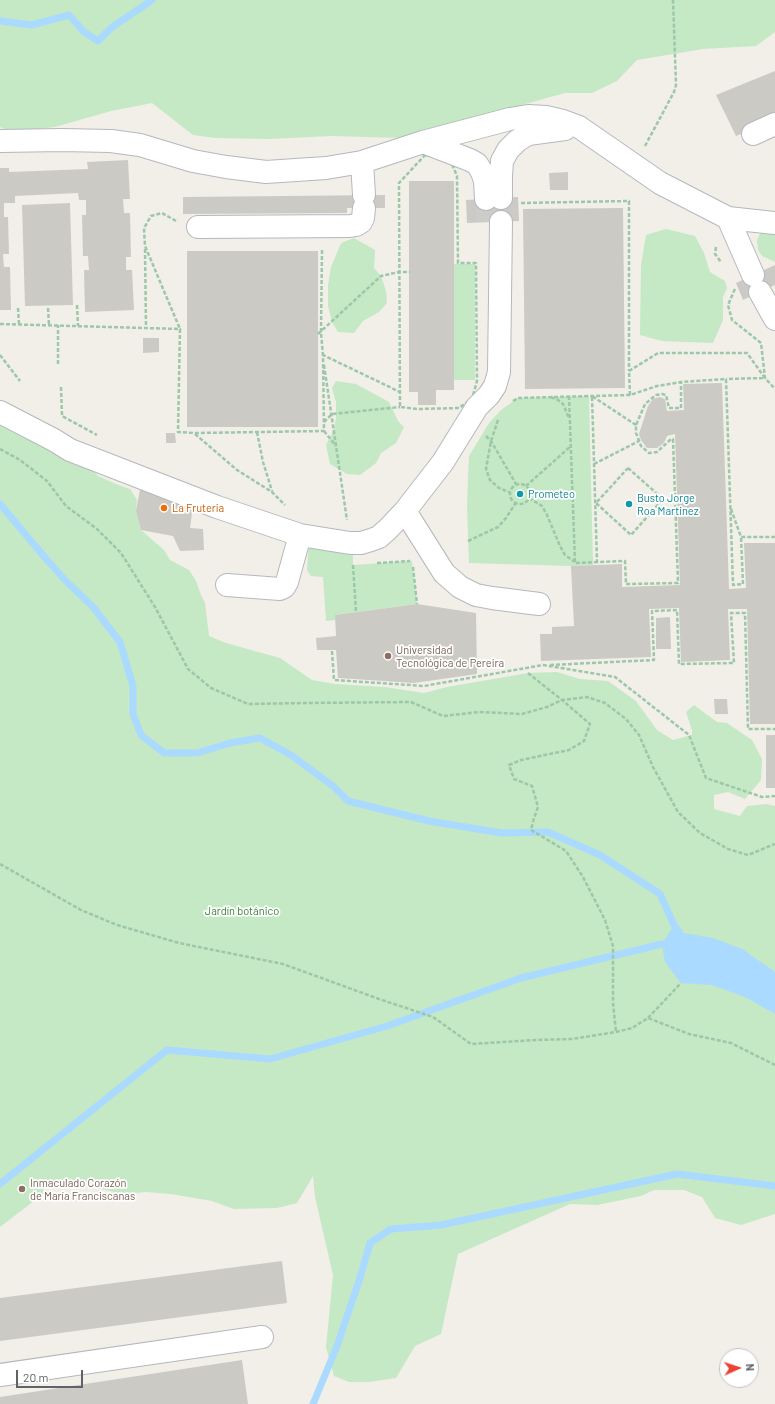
<!DOCTYPE html>
<meta charset="utf-8">
<style>
body{margin:0}
#map{position:relative;width:775px;height:1404px;overflow:hidden;background:#f1efe8;font-family:Barlow,sans-serif}
canvas{display:block}
.north{position:absolute;left:719px;top:1348px;width:40px;height:40px;box-sizing:border-box;background:#fff;border:1px solid #bfc1c3;border-radius:50%;rotate:87deg;font-size:11px;font-weight:700;line-height:16px;text-align:center;color:#5f6368}
.north::after{content:'';display:block;margin:auto;width:14px;height:18px;background:#ea4335;clip-path:polygon(50% 0,100% 100%,50% 72%,0 100%)}
.scale{position:absolute;left:16px;top:1370px;width:67px;height:18px;box-sizing:border-box;border:2px solid #5f6368;border-top:0;padding-left:5px;font-size:12px;line-height:14px;white-space:nowrap;color:#5f6368;-webkit-text-stroke:3px #fff;paint-order:stroke}
</style>
<div id="map">
<canvas width="775" height="1404"></canvas>
<div class="north">N</div>
<div class="scale">20 m</div>
</div>
<script>
const c = document.querySelector('canvas').getContext('2d');
c.lineJoin = 'round';
function fillPath(path, color) {
  c.fillStyle = color;
  c.fill(path, 'evenodd');
}
function toPath(rows) {
  const path = new Path2D();
  for (const r of rows) {
    if (r.length === 3) {
      path.moveTo(r[0] + r[2], r[1]);
      path.arc(r[0], r[1], r[2], 0, 2 * Math.PI);
      continue;
    }
    path.moveTo(r[0], r[1]);
    for (let i = 2; i < r.length; i += 2) path.lineTo(r[i], r[i + 1]);
  }
  return path;
}
function trace(path, color, width, dash) {
  c.strokeStyle = color;
  c.lineWidth = width;
  c.lineCap = dash ? 'butt' : 'round';
  c.setLineDash(dash || []);
  c.stroke(path);
}
function write(font, color, halo, rows, align = 'center') {
  c.font = font + ' Barlow,sans-serif';
  c.lineWidth = 3.5;
  c.setLineDash([]);
  c.textBaseline = 'middle';
  c.strokeStyle = halo;
  c.fillStyle = color;
  for (const [text, x, y, turn = 0] of rows) {
    c.save();
    c.translate(x, y);
    c.rotate((+turn || 0) * Math.PI / 180);
    c.textAlign = isNaN(turn) ? turn : align;
    if (halo) c.strokeText(text, 0, 0);
    c.fillText(text, 0, 0);
    c.restore();
  }
}
const green = toPath([
 [0,0,775,0,775,32,756,46,703,49,637,60,617,81,592,93,565,93,403,138,331,136,269,139,216,138,193,135,152,103,111,111,55,127,12,132,0,127],
 [775,227,775,262,762,256,758,250,757,240,761,232],
 [666,229,695,236,704,253,710,272,725,281,727,288,723,297,723,320,713,343,662,341,640,335,641,265,646,235],
 [354,238,375,250,374,268,381,276,386,291,387,303,379,312,363,321,354,333,338,332,332,322,328,306,328,285,331,267,341,243],
 [454,264,475,264,475,380,454,380],
 [336,381,356,384,389,402,398,421,404,427,396,443,381,453,376,463,360,475,347,474,330,464,326,445,334,429,336,418,336,402,332,388],
 [589,396,593,565,571,566,469,563,467,506,469,456,489,423,501,410,518,398],
 [0,412,70,450,77,466,88,466,98,476,116,484,130,489,137,500,136,511,141,530,164,550,170,560,189,570,196,581,201,595,205,603,209,636,226,643,280,658,312,680,335,684,385,687,424,693,447,687,528,673,557,672,580,679,608,681,636,701,657,730,673,740,692,735,692,730,686,712,694,705,717,722,727,723,752,740,762,759,761,780,745,799,728,792,714,795,714,809,740,816,747,806,767,804,775,806,775,1214,741,1225,715,1218,702,1197,684,1190,654,1190,641,1196,597,1205,570,1204,458,1254,441,1334,415,1346,396,1378,369,1382,349,1382,334,1376,326,1347,333,1275,315,1197,313,1176,297,1203,277,1208,234,1209,212,1201,171,1194,146,1192,123,1194,89,1186,67,1183,44,1185,43,1194,0,1227],
 [309,540,353,545,353,565,412,561,417,604,335,615,335,620,326,621,323,577,311,576,307,570]
]);
const water = toPath([
 [674,925,684,933,713,938,742,949,775,972,775,1014,745,997,712,985,681,983,665,962,662,944]
]);
const stream = toPath([
 [0,21,32,25,69,15,84,32,98,41,111,28,152,0],
 [0,504,47,560,65,580,93,607,120,642,133,686,133,714,141,735,164,753,197,753,230,743,260,738,291,755,333,786,348,801,429,821,502,833,548,832,600,855,660,894,674,925,679,932],
 [0,1184,167,1050,270,1059,387,1026,521,978,662,944,669,946],
 [313,1404,337,1346,360,1278,370,1243,391,1229,441,1225,677,1174,775,1186]
]);
const building = toPath([
 [775,71,775,120,736,136,716,95],
 [128,160,130,199,123,199,124,213,130,213,131,257,126,257,126,270,132,270,134,310,85,312,84,270,89,270,88,256,83,256,82,215,86,215,86,200,79,200,78,193,15,196,15,203,4,203,4,217,8,217,9,254,3,254,4,267,10,267,11,310,0,310,0,168,9,168,9,172,88,169,87,162],
 [568,172,568,190,550,190,549,173],
 [409,181,454,181,454,390,436,390,436,405,418,405,418,392,409,392],
 [385,195,385,208,347,208,347,213,183,214,183,197],
 [518,197,519,221,467,223,466,200],
 [70,203,73,305,25,306,22,205],
 [623,208,625,388,525,389,523,209],
 [187,251,318,251,318,427,187,427],
 [775,265,775,285,743,300,736,283],
 [143,338,159,338,159,352,143,353],
 [722,383,729,589,746,588,744,543,775,543,775,724,750,724,747,609,728,609,730,660,681,662,679,608,649,609,651,657,541,661,540,634,552,634,552,627,574,626,571,566,622,564,622,587,680,585,675,434,667,436,664,443,657,448,647,448,641,440,639,434,648,406,653,399,660,397,665,399,667,411,684,410,683,384],
 [166,433,175,433,176,443,166,443],
 [141,484,193,505,190,528,203,529,204,550,180,551,173,536,141,530,136,511],
 [417,604,476,613,477,674,414,683,338,678,336,650,317,650,316,638,336,636,335,615],
 [670,617,671,649,656,649,656,618],
 [714,699,727,699,728,714,715,714],
 [766,735,775,735,775,788,766,788],
 [282,1261,287,1303,0,1341,0,1298],
 [242,1360,248,1404,0,1404,0,1397]
]);
const minorTunnel = toPath([
 [486,199,487,222]
]);
const path = toPath([
 [645,146,674,92,676,85,673,0],
 [425,155,436,156,451,162,457,176,458,263,476,263,477,381,472,399,459,408,418,409,400,407,399,183,425,155],
 [521,203,629,201,629,371],
 [176,221,162,213,151,216,144,228,145,246,180,329],
 [716,247,715,254,721,262],
 [145,249,146,328],
 [322,250,321,332,323,356],
 [735,289,734,291,728,305,732,320,761,343,765,378,775,389],
 [77,305,78,326],
 [18,308,19,324],
 [48,308,49,325],
 [0,324,180,329,178,432,195,433,324,431,323,355,400,392],
 [318,334,381,276,399,272,410,272],
 [0,355,20,381],
 [58,364,58,325],
 [324,365,347,520],
 [61,387,62,416,97,435],
 [630,395,629,371,658,353,747,353,765,378,726,379],
 [569,396,575,563,597,562],
 [551,397,558,400,563,404,569,418],
 [513,401,518,398,630,395,657,386,681,382,726,379,733,585,743,584,741,537],
 [498,420,491,441,486,469,490,480,499,488,509,492],
 [324,422,332,414,400,407],
 [636,425,592,396,597,562,625,561,626,584,678,583,673,439,670,440,657,452,649,453,641,446,636,433,636,425,645,404,656,395,662,394,666,395,669,408,681,408,681,382],
 [324,431,336,446],
 [257,432,263,462,272,491],
 [195,434,237,470,272,492,285,505],
 [486,436,491,441,516,484],
 [0,449,20,460,47,481,66,506,97,529,121,553,155,607,188,669,211,688,248,704,304,703,411,702,443,716,479,712,522,714,547,707,562,700,587,697,605,703,626,719,639,735,653,767,678,812,700,833,728,849,748,855,775,844],
 [594,464,639,441],
 [628,468,663,499,631,535,596,503,628,468],
 [520,494,10],
 [526,486,571,446],
 [529,498,542,506,547,515,560,546,565,555,575,562],
 [731,509,741,537,775,537],
 [468,541,498,527,506,518,515,504],
 [377,563,410,561],
 [353,565,356,612],
 [413,567,417,604],
 [332,651,334,680,424,686,543,665,615,677,689,735,706,778,762,797,775,796],
 [550,665,654,660,652,611,677,610,679,664,734,663,731,613,745,613,748,729,775,729],
 [528,673,562,700,590,724,584,741,569,750,521,760,509,765,514,779,532,786,538,807,534,818,531,830,566,851,583,877,605,920,613,946,613,1003,616,1032],
 [0,864,81,910,117,925,179,943,283,964,379,999,433,1017,471,1044,536,1040,572,1039,616,1032,632,1028,648,1018,689,1034,731,1043,775,1065],
 [648,1018,681,983]
]);
const minor = toPath([
 [753,134,775,124],
 [0,141,62,140,111,141,140,145,193,161,226,167,266,172,326,168,362,162,423,142,510,119,528,116,546,117,563,121,579,127,660,183,728,218,775,223],
 [423,142,470,160,477,164,482,172,485,181,486,199],
 [362,162,364,195],
 [501,198,501,176,502,161,508,150,517,141,528,134,565,129],
 [728,218,753,275],
 [198,227,350,226,356,225,361,222,363,218,364,208],
 [760,292,775,319],
 [0,412,54,440,70,450,217,507,300,535,350,543,361,543,371,540,379,537,388,529,405,511,443,462,477,407,489,395,495,386,499,372,501,222],
 [405,511,444,573,460,587,476,595,492,598,539,604],
 [227,585,280,589,284,587,287,582,300,535],
 [0,1375,262,1337]
]);
const markers = [
 [520,494,4,"#0f9aa8"],
 [629,504,4,"#0f9aa8"],
 [164,508,4,"#e8710a"],
 [388,656,4,"#8d6e63"],
 [22,1189,4,"#8d6e63"]
];
const cultureNames = [
 ["Prometeo",528,494],
 ["Busto Jorge",637,498],
 ["Roa Martinez",637,511]
];
const foodNames = [
 ["La Fruteria",172,508]
];
const educationNames = [
 ["Universidad",396,650],
 ["Tecnológica de Pereira",396,663],
 ["Inmaculado Corazón",30,1183],
 ["de María Franciscanas",30,1196]
];
const parkNames = [
 ["Jardín botánico",242,911]
];
fillPath(green, '#c5e8c5');
fillPath(water, '#aadaff');
trace(stream, '#aadaff', 7);
fillPath(building, '#cccac5');
trace(minorTunnel, '#ccccc8', 22, [22, 11]);
trace(minor, '#b5b8bc', 24);
trace(path, '#9cc7a9', 2.5, [4, 2]);
trace(minor, '#fff', 22);
for (const [x, y, r, color] of markers) {
  const dot = new Path2D();
  dot.arc(x, y, r, 0, 2 * Math.PI);
  c.fillStyle = color;
  c.fill(dot);
  trace(dot, '#fff', 1.5);
}
write('11px', '#0d838f', '#fff', cultureNames, 'left');
write('11px', '#c56008', '#fff', foodNames, 'left');
write('11px', '#785e54', '#fff', educationNames, 'left');
write('11px', '#348238', '#fff', parkNames);
</script>
